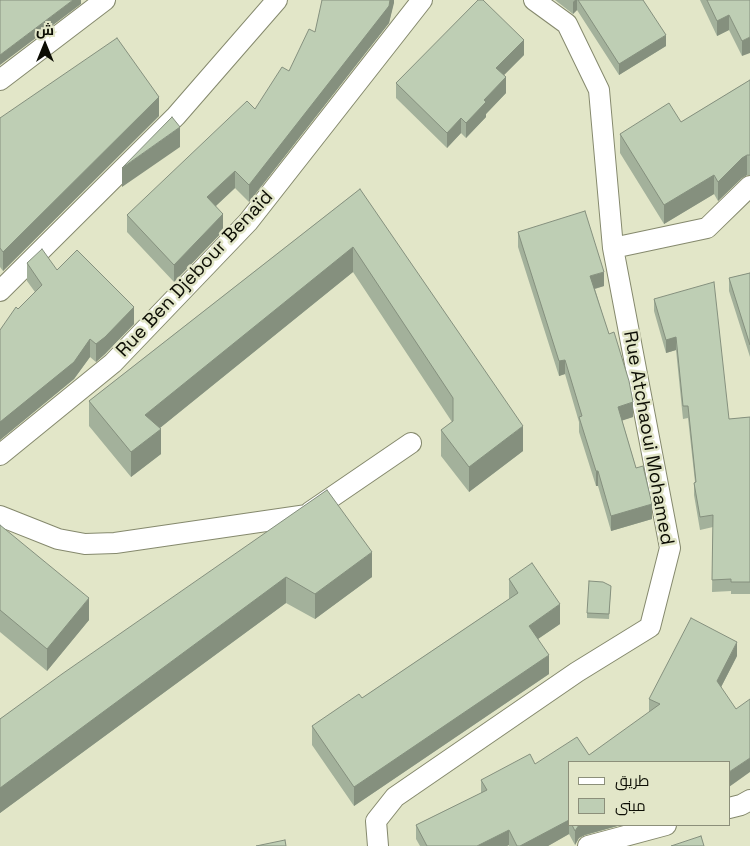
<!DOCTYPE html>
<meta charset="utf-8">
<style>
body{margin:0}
#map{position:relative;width:750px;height:846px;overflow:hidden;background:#e2e6c8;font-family:"Space Grotesk",Cairo,sans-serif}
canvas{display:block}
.legend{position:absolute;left:568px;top:761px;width:162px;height:65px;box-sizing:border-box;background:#e2e6c8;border:1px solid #8c8f7a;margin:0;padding:6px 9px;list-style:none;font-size:15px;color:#0c0d04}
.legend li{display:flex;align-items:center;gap:10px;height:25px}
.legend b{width:25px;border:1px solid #8c8f7a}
.north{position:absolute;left:20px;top:20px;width:50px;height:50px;-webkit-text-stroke:4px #e2e6c8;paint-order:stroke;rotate:0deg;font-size:14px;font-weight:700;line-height:20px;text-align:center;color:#0c0d04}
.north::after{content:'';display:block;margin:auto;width:18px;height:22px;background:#0c0d04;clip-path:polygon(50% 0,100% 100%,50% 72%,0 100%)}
</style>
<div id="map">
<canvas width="750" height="846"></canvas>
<ul class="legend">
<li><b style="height:6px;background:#fff"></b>طريق</li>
<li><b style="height:14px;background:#beceb4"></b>مبنى</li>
</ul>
<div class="north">ش</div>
</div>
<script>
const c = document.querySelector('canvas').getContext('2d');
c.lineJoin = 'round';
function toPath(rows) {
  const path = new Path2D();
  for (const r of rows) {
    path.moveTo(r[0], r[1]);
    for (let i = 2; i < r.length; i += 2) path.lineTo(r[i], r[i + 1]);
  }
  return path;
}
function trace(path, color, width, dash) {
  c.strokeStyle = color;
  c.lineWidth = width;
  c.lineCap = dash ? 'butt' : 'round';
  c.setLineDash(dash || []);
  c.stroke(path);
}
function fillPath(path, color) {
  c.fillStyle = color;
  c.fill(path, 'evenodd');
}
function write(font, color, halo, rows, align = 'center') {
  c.font = font + ' "Space Grotesk",sans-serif';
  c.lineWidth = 5;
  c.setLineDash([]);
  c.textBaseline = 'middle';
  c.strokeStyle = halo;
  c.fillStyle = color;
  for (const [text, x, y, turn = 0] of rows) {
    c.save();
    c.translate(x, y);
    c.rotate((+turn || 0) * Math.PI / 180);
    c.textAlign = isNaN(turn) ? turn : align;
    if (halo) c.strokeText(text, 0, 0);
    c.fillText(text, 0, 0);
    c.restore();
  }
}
const street = toPath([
 [0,80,105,0],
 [613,248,707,228,750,186],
 [0,291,176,116,277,0],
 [0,455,113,363,248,222,422,0],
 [310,512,411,443],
 [0,516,58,539,85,544,115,543,307,515],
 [729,808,741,805,750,800],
 [378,846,376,821,395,797,577,672,650,627,670,548,613,248,599,90,567,24,534,0],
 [588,846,666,825]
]);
const wall = toPath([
 [394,0,389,23,249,202,235,188,216,206,223,231,174,282,127,232,127,215,255,109,289,71,315,32],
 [555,0,643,0,666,46,619,75,577,10,573,14],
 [700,0,750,0,742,56,729,30,717,36],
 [524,55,504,75,506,93,486,114,486,117,466,138,461,133,447,148,396,98,396,83],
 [750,80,750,175,747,175,742,178,718,201,714,194,664,224,620,153,620,134,681,122],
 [159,116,3,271,0,267,0,118],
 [360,189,523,451,469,492,441,456,441,430,452,422,353,272,160,428,161,454,131,477,89,426,89,401],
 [518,232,604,286,595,289,633,417,622,420,636,468,652,519,611,531,598,486,596,486,579,432,579,422,565,374,559,376,518,247],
 [27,263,57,270,134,324,105,354,96,362,90,357,74,379,0,440,0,330,18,309,35,292,27,281],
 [750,273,750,357,729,291,729,278],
 [654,299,729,419,750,417,750,594,731,594,731,591,712,592,713,527,700,530,694,495,694,483,695,482,688,418,683,419,676,350,666,353,654,311],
 [327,490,372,577,315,619,286,603,0,813,0,719],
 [0,525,89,620,47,671,0,632],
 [509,579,560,624,538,639,549,674,354,806,312,745,312,726,362,698,509,599],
 [611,586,609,619,587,618,587,613],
 [737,656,721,687,729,762,569,762,569,825,621,825,585,835,579,838,575,845,569,834,548,846,509,846,509,845,507,846,420,846,416,839,416,825,481,793,481,780,535,764,589,755,649,713,649,699]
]);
const shadedWall = toPath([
 [73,0,81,0,81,4,0,65,0,55],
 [390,0,394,0,394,3,389,23,249,202,249,185],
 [575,0,577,0,577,10,573,14,573,2],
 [729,15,729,30,717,36,717,21],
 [666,35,666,46,619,75,619,64],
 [750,37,750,53,742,56,742,41],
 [524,40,524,55,496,83,496,68],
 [506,77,506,93,486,114,486,117,466,138,466,123,484,100],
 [159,97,159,116,3,271,3,252],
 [461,118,461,133,447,148,447,133],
 [180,127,180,147,122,187,122,168],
 [747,155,747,175,742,178,718,201,718,182,742,158],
 [235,171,235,188,207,214,207,197],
 [714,175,714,194,664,224,664,205],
 [223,214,223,231,174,282,174,265],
 [353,247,353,272,145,440,145,415],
 [604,272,604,286,590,290,590,276],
 [134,307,134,324,105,354,96,362,96,344],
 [676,337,676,350,666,353,666,340],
 [90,339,90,357,74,379,0,440,0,422],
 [565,360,565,374,559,376,559,361],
 [633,402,633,417,618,422,618,407],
 [523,426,523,451,469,492,469,467],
 [161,429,161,454,131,477,131,452],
 [596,471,598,471,598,486,596,486],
 [652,504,652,519,611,531,611,516],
 [372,552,372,577,315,619,315,594],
 [286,577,286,603,0,813,0,788],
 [89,598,89,620,47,671,47,649],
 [560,604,560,624,529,645,529,626],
 [737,642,737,656,717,695,717,681],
 [549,655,549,674,354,806,354,787],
 [750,758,750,772,729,787,729,772],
 [569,820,569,834,548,846,520,846],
 [579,825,621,825,585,835,579,838,575,845,575,831],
 [509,830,509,845,507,846,477,846]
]);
const building = toPath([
 [0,0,73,0,0,55,0,0],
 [322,0,390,0,389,6,249,185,235,171,207,197,223,214,174,265,127,215,247,101,255,109,282,67,289,71,309,29,315,32,322,0],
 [478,0,483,0,524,40,496,68,506,77,484,100,486,102,466,123,461,118,447,133,396,83,478,0],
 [578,0,643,0,666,35,619,64,578,0],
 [707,0,750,0,750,37,742,41,729,15,717,21,707,0],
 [117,38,159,97,3,252,0,248,0,118,117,38],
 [750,80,750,155,747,155,742,158,718,182,714,175,664,205,620,134,669,103,681,122,750,80],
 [172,117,180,127,122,168,172,117],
 [360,189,523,426,469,467,441,430,453,421,453,398,353,247,145,415,161,429,131,452,89,401,360,189],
 [585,211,604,272,590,276,609,334,614,332,629,381,633,402,618,407,636,468,643,466,652,504,611,516,598,471,596,471,579,417,582,416,565,360,559,361,518,232,585,211],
 [42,249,57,270,77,250,134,307,105,337,96,344,90,339,74,362,0,422,0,330,16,307,18,309,42,285,27,263,42,249],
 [750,273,750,345,729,278,750,273],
 [714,282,729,419,750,417,750,582,731,582,731,579,712,580,713,515,700,517,694,483,696,482,688,406,683,406,676,337,666,340,654,299,714,282],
 [327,490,372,552,315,594,286,577,0,788,0,719,62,674,327,490],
 [0,525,89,598,47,649,0,610,0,525],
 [532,563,560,604,529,626,549,655,354,787,312,726,359,694,362,698,518,593,509,579,532,563],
 [589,581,603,582,611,586,609,614,587,613,589,581],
 [691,618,737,642,717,681,736,709,750,699,750,758,729,772,729,762,569,762,569,820,520,846,517,846,509,830,477,846,427,846,416,825,487,790,481,780,530,754,535,764,577,737,589,755,660,704,649,699,691,618],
 [572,825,579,825,575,831,572,825],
 [701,836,704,846,671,846,701,836],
 [285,840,286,846,256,846,285,840]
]);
const streetNames = [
 ["Rue Ben Djebour Benaïd",195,274,-47],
 ["Rue Atchaoui Mohamed",648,438,80]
];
trace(street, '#85896d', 22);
trace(street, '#fff', 20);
fillPath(wall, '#a3b19b');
fillPath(shadedWall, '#85907e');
fillPath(building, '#beceb4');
trace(building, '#85907e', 1);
write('19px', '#0c0d04', '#e2e6c8', streetNames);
</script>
